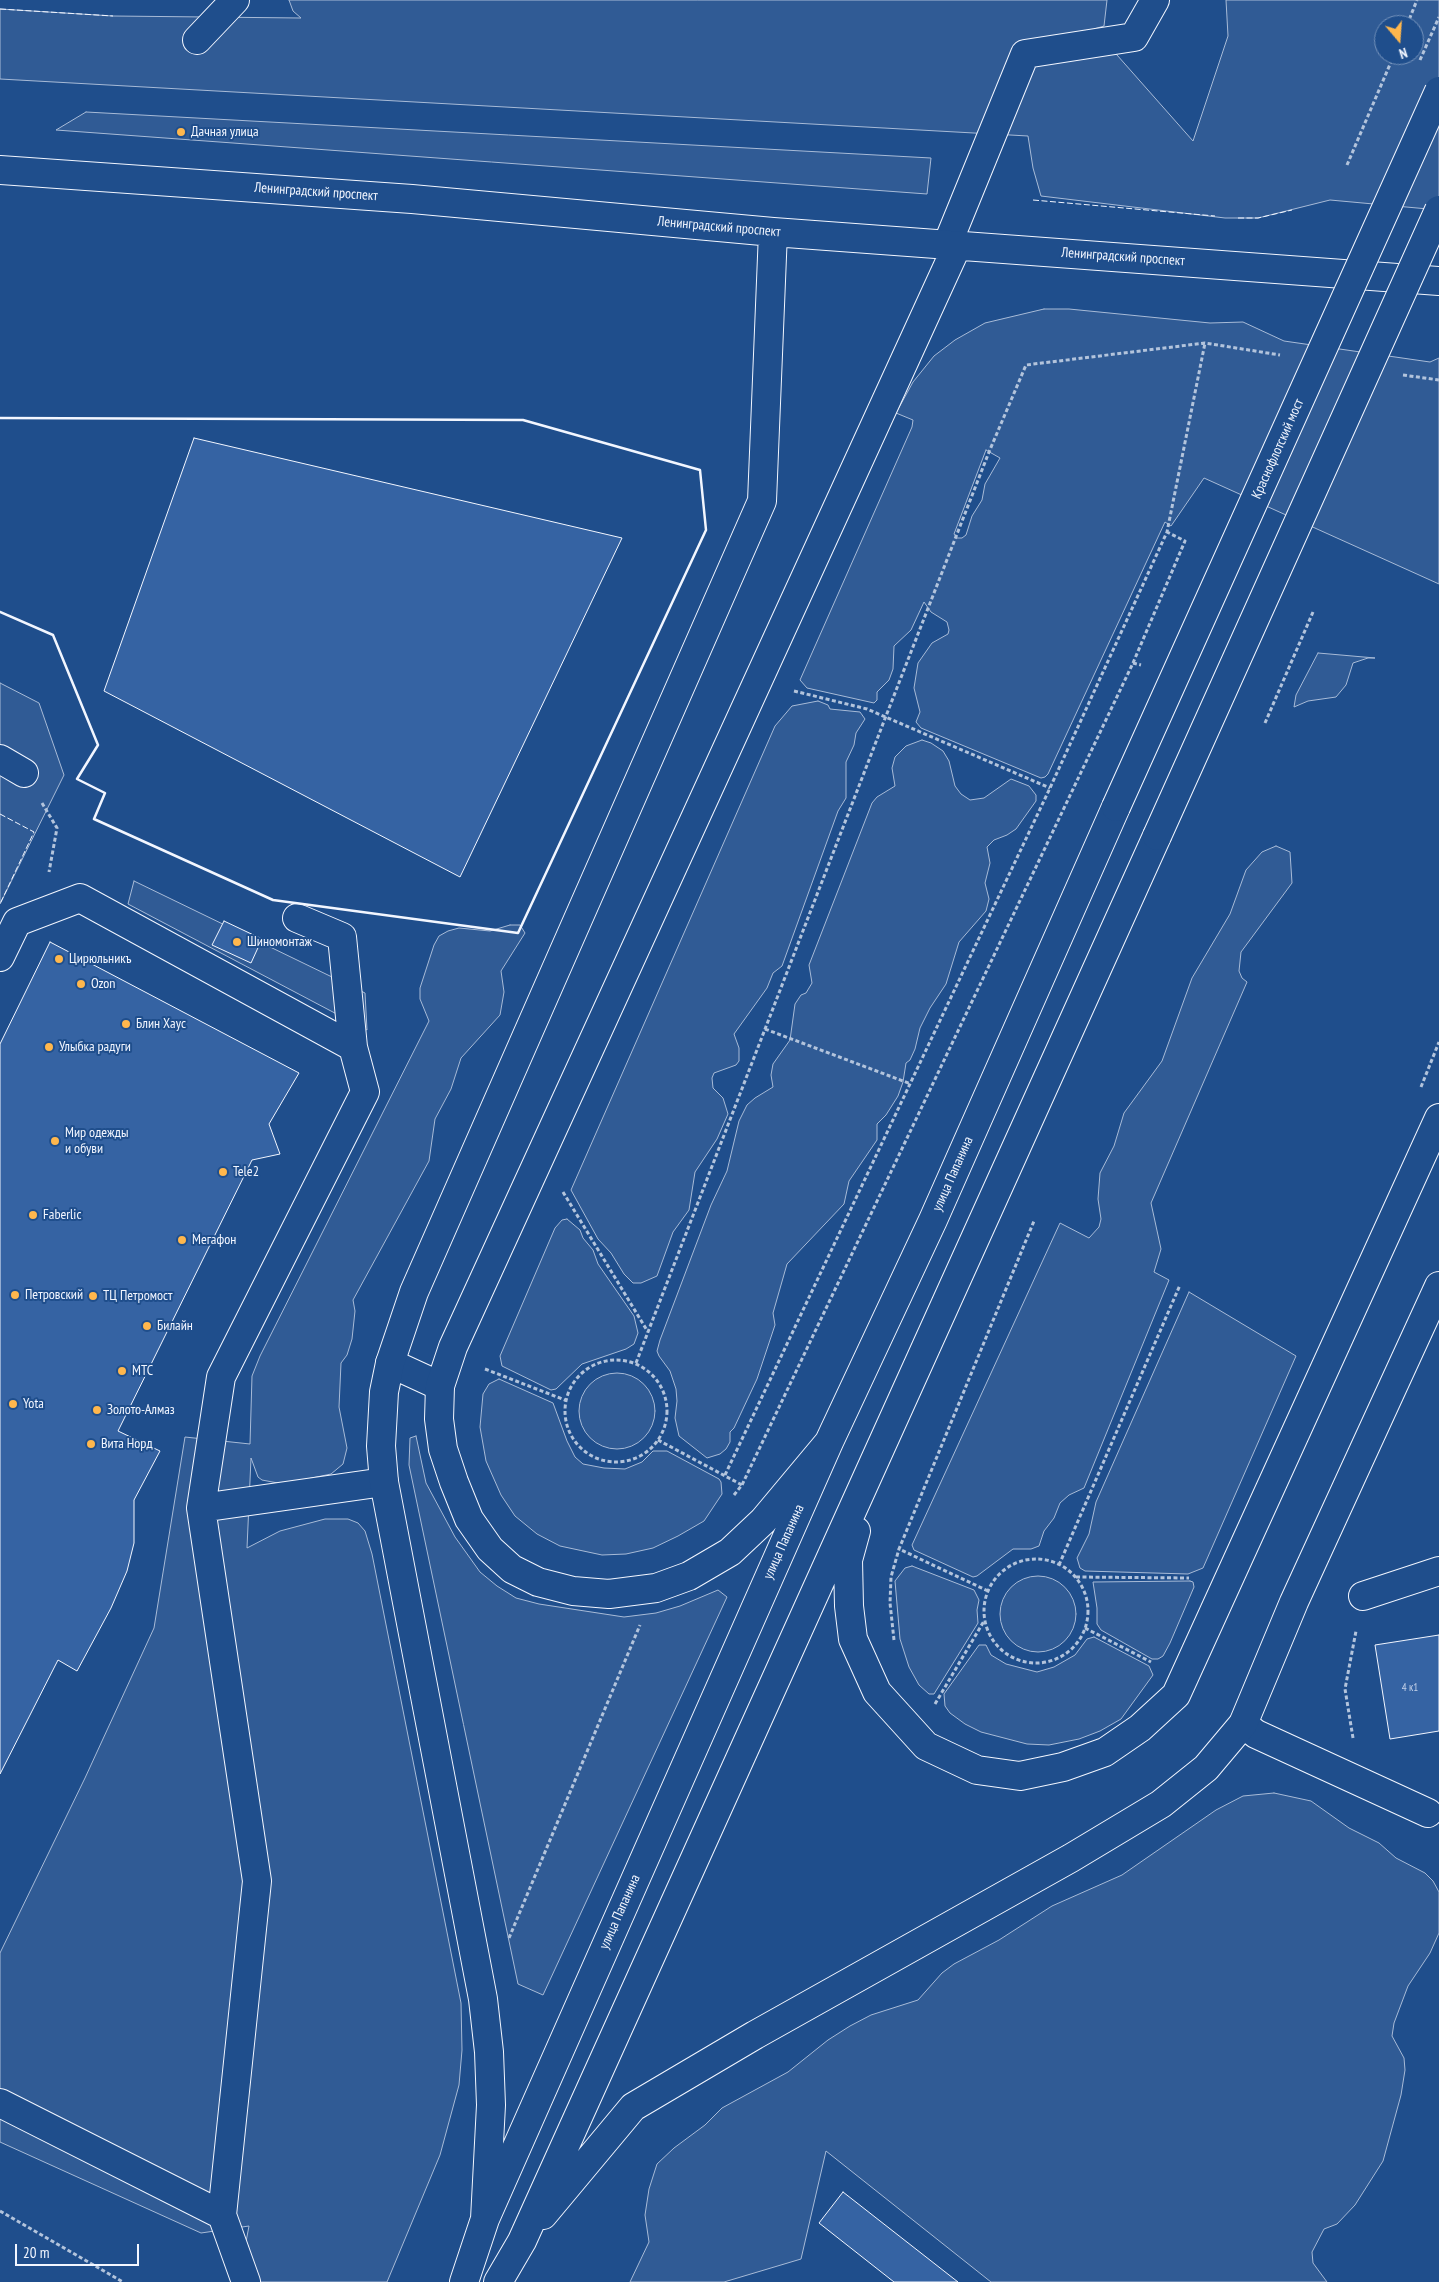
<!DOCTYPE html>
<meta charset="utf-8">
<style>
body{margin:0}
#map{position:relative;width:1439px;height:2282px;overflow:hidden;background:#1f4e8c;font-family:"PT Sans Narrow",sans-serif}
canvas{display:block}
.north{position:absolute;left:1374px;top:15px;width:50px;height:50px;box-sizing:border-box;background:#1f4e8c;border:1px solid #7391ba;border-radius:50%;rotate:162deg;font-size:14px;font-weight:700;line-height:20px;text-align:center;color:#f2f6ff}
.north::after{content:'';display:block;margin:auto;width:18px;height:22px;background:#ffb74d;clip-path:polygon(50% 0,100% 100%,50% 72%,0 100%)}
.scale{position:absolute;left:15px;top:2244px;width:124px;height:22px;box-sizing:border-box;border:2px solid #f2f6ff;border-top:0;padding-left:6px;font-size:15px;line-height:18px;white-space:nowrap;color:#f2f6ff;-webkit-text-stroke:4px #1f4e8c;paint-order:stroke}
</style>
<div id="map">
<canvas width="1439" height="2282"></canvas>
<div class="north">N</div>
<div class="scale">20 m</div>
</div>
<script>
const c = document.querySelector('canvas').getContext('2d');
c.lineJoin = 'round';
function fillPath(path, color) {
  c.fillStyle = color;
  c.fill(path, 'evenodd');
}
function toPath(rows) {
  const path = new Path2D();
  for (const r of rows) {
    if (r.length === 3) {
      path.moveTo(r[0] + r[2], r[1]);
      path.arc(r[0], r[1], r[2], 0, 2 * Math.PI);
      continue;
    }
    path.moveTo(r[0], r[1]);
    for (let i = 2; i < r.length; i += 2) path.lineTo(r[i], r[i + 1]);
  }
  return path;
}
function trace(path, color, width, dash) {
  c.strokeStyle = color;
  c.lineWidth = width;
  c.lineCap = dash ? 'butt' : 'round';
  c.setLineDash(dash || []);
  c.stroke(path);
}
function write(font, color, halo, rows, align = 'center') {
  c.font = font + ' "PT Sans Narrow",sans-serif';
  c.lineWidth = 4;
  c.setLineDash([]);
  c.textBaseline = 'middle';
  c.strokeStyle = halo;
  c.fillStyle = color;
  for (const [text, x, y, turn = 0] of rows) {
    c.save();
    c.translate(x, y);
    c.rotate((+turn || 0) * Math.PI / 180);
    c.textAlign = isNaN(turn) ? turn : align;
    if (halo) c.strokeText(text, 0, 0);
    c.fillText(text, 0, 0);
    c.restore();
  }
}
const built = toPath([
 [289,0,1107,0,1104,26,1094,29,1193,141,1228,36,1226,0,1439,0,1439,210,1330,200,1258,218,1225,218,1041,196,1033,168,1028,136,0,79,0,9,113,16,301,18,293,11,289,0],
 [1384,25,1414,25,1414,55,1384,55,1384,25],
 [86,112,931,158,927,194,56,130,86,112],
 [1044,309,1069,309,1210,323,1243,322,1284,341,1430,362,1439,358,1439,584,1204,478,1171,526,1165,522,1048,774,1045,777,1041,778,921,728,916,722,920,712,914,688,918,663,932,643,948,634,949,630,947,622,931,612,924,602,911,630,894,646,893,669,889,680,877,692,877,700,874,703,807,688,800,680,912,427,913,420,896,413,913,382,934,356,955,340,985,323,1044,309],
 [986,450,1000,458,985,484,982,500,972,516,966,535,962,538,957,538,954,534,986,450],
 [1318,653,1375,658,1368,658,1353,663,1346,685,1336,697,1308,701,1294,707,1296,695,1318,653],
 [0,683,39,703,64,775,0,904,0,683],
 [818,701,828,705,830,709,860,712,865,719,856,733,854,745,846,762,846,798,838,811,782,966,773,973,767,988,734,1034,739,1048,739,1061,736,1065,714,1073,712,1078,713,1088,723,1098,728,1114,717,1139,695,1172,689,1210,673,1232,657,1276,641,1283,633,1283,624,1274,611,1253,598,1239,571,1190,775,726,792,706,818,701],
 [922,740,931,743,943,751,949,761,955,786,961,794,970,800,984,798,1011,779,1029,786,1036,795,1036,801,1016,829,1007,835,994,840,987,847,990,863,985,883,989,899,986,911,959,942,946,984,930,1008,920,1028,915,1049,910,1060,906,1063,903,1082,898,1096,886,1115,877,1124,877,1140,849,1181,844,1204,787,1264,773,1313,775,1325,757,1379,734,1428,730,1432,730,1442,726,1449,720,1454,707,1458,679,1436,675,1418,677,1401,676,1389,670,1371,659,1356,657,1351,660,1340,711,1205,727,1171,739,1121,747,1105,755,1098,773,1087,771,1075,773,1064,790,1040,795,1004,801,995,806,993,812,983,809,965,872,803,877,797,895,786,892,768,895,757,906,746,922,740],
 [1276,846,1290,852,1292,883,1241,952,1239,971,1242,978,1247,982,1151,1203,1161,1249,1154,1272,1169,1280,1084,1488,1069,1495,1060,1503,1054,1518,1044,1531,1039,1546,1031,1549,1013,1549,977,1576,973,1577,914,1550,912,1545,1060,1223,1089,1238,1099,1227,1101,1219,1098,1199,1100,1173,1114,1146,1124,1113,1162,1061,1192,978,1230,914,1246,870,1262,852,1276,846],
 [134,881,365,993,367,1030,128,904,134,881],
 [510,925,520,925,525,933,501,971,504,992,500,1015,461,1058,451,1089,435,1119,429,1161,353,1300,355,1311,352,1339,347,1355,341,1363,339,1407,347,1448,343,1464,331,1474,283,1484,262,1480,258,1477,251,1458,247,1548,280,1531,325,1519,348,1519,358,1523,365,1531,372,1554,461,2003,462,2050,459,2085,440,2155,387,2282,257,2282,245,2247,249,2226,201,2233,0,2142,0,1953,85,1778,154,1628,185,1437,250,1444,252,1376,260,1356,429,1021,420,999,420,988,434,945,439,936,448,931,459,928,490,931,510,925],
 [567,1219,580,1230,583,1238,593,1250,598,1264,634,1316,638,1333,634,1344,626,1349,582,1364,556,1389,551,1390,502,1366,500,1356,555,1228,562,1220,567,1219],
 [1189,1292,1296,1356,1203,1568,1188,1574,1085,1571,1080,1568,1077,1558,1089,1534,1096,1502,1189,1292],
 [617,1411,38],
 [499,1379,553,1403,567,1441,575,1457,583,1464,604,1468,625,1469,642,1462,653,1451,667,1451,719,1479,721,1482,722,1494,704,1521,678,1536,653,1548,626,1554,602,1555,560,1546,537,1534,515,1516,501,1495,486,1461,480,1427,483,1394,489,1384,499,1379],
 [416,1436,426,1483,455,1537,480,1572,497,1586,516,1598,539,1604,624,1617,656,1613,680,1606,718,1590,727,1597,543,1995,518,1984,409,1465,410,1438,416,1436],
 [912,1566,974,1590,979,1600,977,1610,978,1623,934,1694,929,1694,919,1685,909,1667,900,1639,895,1581,905,1568,912,1566],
 [1038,1614,38],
 [1190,1581,1193,1582,1194,1587,1170,1643,1163,1656,1158,1659,1152,1659,1101,1630,1097,1624,1097,1608,1093,1582,1190,1581],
 [1094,1637,1149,1666,1153,1675,1121,1719,1100,1731,1079,1739,1049,1745,1027,1744,981,1732,965,1724,950,1713,945,1706,944,1694,979,1645,986,1645,991,1655,1006,1664,1037,1672,1054,1667,1075,1655,1087,1639,1094,1637],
 [1274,1793,1311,1801,1349,1828,1379,1843,1396,1858,1425,1873,1433,1881,1439,1892,1439,1933,1430,1953,1408,1986,1394,2023,1392,2036,1404,2058,1405,2070,1401,2095,1383,2161,1355,2205,1337,2224,1324,2229,1312,2252,1313,2263,1327,2282,991,2282,826,2151,801,2259,724,2282,630,2282,649,2242,645,2215,649,2189,657,2164,674,2148,705,2125,722,2108,788,2072,828,2040,850,2026,871,2015,918,2000,942,1973,954,1964,999,1940,1052,1906,1122,1875,1216,1810,1243,1796,1274,1793]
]);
const building = toPath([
 [194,438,622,538,460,877,104,691,194,438],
 [224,921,262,939,251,963,212,945,224,921],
 [50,942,299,1073,269,1124,280,1154,252,1160,118,1431,160,1451,134,1500,134,1543,127,1571,111,1608,77,1671,58,1660,0,1774,0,1044,50,942],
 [1439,1635,1439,1731,1390,1739,1375,1645,1439,1635],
 [843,2192,958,2282,894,2282,819,2223,843,2192]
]);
const path = toPath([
 [1407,25,1417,0],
 [1347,165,1394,55],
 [1403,375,1439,380],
 [1133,663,1185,541,1167,532],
 [794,691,867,709,1050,788],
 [1265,723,1313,612],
 [42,803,57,828,49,872],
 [765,1029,911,1084],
 [1421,1087,1439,1042],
 [563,1192,648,1332],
 [616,1411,51],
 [636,1363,886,716,989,452,1026,365,1205,343,1280,355],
 [485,1369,565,1400],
 [658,1440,742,1485],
 [725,1475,1050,788,1167,532,1205,343],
 [734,1495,742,1485,1133,663,1141,665],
 [1036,1611,52],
 [1059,1565,1180,1285],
 [1076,1577,1189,1578],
 [988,1591,899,1549,1034,1221],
 [1085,1628,1151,1662],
 [894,1640,890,1603,891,1577,899,1549],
 [935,1704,984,1621],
 [1353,1738,1345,1689,1356,1631],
 [509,1938,640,1625],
 [0,2211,123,2282]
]);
const minor = toPath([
 [197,40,235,0],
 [947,245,1025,54,1134,37,1155,0],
 [0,759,24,773],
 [297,918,342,937,353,1047],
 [0,957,17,922,80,898,353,1047,365,1092,221,1377,201,1508,257,1881,222,2215,0,2103],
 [390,1363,440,1386],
 [201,1508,384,1482],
 [1363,1596,1439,1571],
 [1243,1724,1256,1734,1428,1813],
 [222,2215,246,2282]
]);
const major = toPath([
 [0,170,412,199,773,232,1439,281],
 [829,1442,763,1521,730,1552,689,1576,656,1588,609,1594,573,1591,538,1582,512,1569,490,1549,469,1519,454,1482,443,1449,439,1419,440,1386,453,1347,957,246],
 [856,1531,848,1560,849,1606,853,1639,877,1692,926,1746,977,1770,1020,1776,1063,1767,1105,1752,1140,1728,1176,1695,1439,1118],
 [543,2215,633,2107,755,2035,1071,1858,1161,1804,1206,1768,1243,1724,1294,1602,1439,1286],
 [485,2219,491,2105,489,2052,483,1999,384,1482,381,1446,384,1392,390,1363,414,1292,762,501,773,232],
 [464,2282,485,2219,829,1442,933,1220,1116,807],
 [498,2282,522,2241,1157,836]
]);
const pathBridge = toPath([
 [1420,60,1439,17]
]);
const majorBridge = toPath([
 [1116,807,1439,91],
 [1157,836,1439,210]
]);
const fence = toPath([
 [0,9,113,16],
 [1033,200,1215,216],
 [1238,218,1258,218,1292,210],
 [0,814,34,832,0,904]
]);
const wall = toPath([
 [0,418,523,420,700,470,706,530,518,933,273,900,94,819,105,793,77,779,98,745,53,635,0,612]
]);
const markers = [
 [181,132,5,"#ffb74d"],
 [237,942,5,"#ffb74d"],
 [59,959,5,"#ffb74d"],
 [81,984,5,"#ffb74d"],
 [126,1024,5,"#ffb74d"],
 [49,1047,5,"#ffb74d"],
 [55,1141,5,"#ffb74d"],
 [223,1172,5,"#ffb74d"],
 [33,1215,5,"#ffb74d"],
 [182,1240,5,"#ffb74d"],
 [15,1295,5,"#ffb74d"],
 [93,1296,5,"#ffb74d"],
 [147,1326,5,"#ffb74d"],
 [122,1371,5,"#ffb74d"],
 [13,1404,5,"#ffb74d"],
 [97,1410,5,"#ffb74d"],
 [91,1444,5,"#ffb74d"]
];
const numberNames = [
 ["4 к1",1410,1688]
];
const poiNames = [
 ["Дачная улица",191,132],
 ["Шиномонтаж",247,942],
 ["Цирюльникъ",69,959],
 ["Ozon",91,984],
 ["Блин Хаус",136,1024],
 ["Улыбка радуги",59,1047],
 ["Мир одежды",65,1133],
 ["и обуви",65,1149],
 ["Tele2",233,1172],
 ["Faberlic",43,1215],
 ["Мегафон",192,1240],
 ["Петровский",25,1295],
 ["ТЦ Петромост",103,1296],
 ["Билайн",157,1326],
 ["МТС",132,1371],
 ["Yota",23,1404],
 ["Золото-Алмаз",107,1410],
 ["Вита Норд",101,1444]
];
const streetNames = [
 ["Ленинградский проспект",316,192,4],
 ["Ленинградский проспект",719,227,5],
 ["Ленинградский проспект",1123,257,4],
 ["Краснофлотский мост",1278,449,-66],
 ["улица Папанина",953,1174,-66],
 ["улица Папанина",784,1542,-66],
 ["улица Папанина",620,1912,-66]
];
fillPath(built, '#305b95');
trace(built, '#a8bbd7', 1);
fillPath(building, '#3563a3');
trace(building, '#f2f6ff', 1);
trace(minor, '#f2f6ff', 30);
trace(major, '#f2f6ff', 30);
trace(path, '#b3c4dc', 3, [4, 2.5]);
trace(minor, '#1f4e8c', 28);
trace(major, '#1f4e8c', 28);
trace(majorBridge, '#f2f6ff', 30, []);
trace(pathBridge, '#b3c4dc', 3, [4, 2.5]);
trace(majorBridge, '#1f4e8c', 28);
trace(fence, '#f2f6ff', 1, [6, 2.5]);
trace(wall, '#f2f6ff', 2.5);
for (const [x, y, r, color] of markers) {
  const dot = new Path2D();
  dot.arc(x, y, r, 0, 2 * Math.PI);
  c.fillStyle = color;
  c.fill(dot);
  trace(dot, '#1f4e8c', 2);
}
write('11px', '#c3d1e8', null, numberNames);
write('14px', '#f2f6ff', '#1f4e8c', poiNames, 'left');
write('14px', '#f2f6ff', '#1f4e8c', streetNames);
</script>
